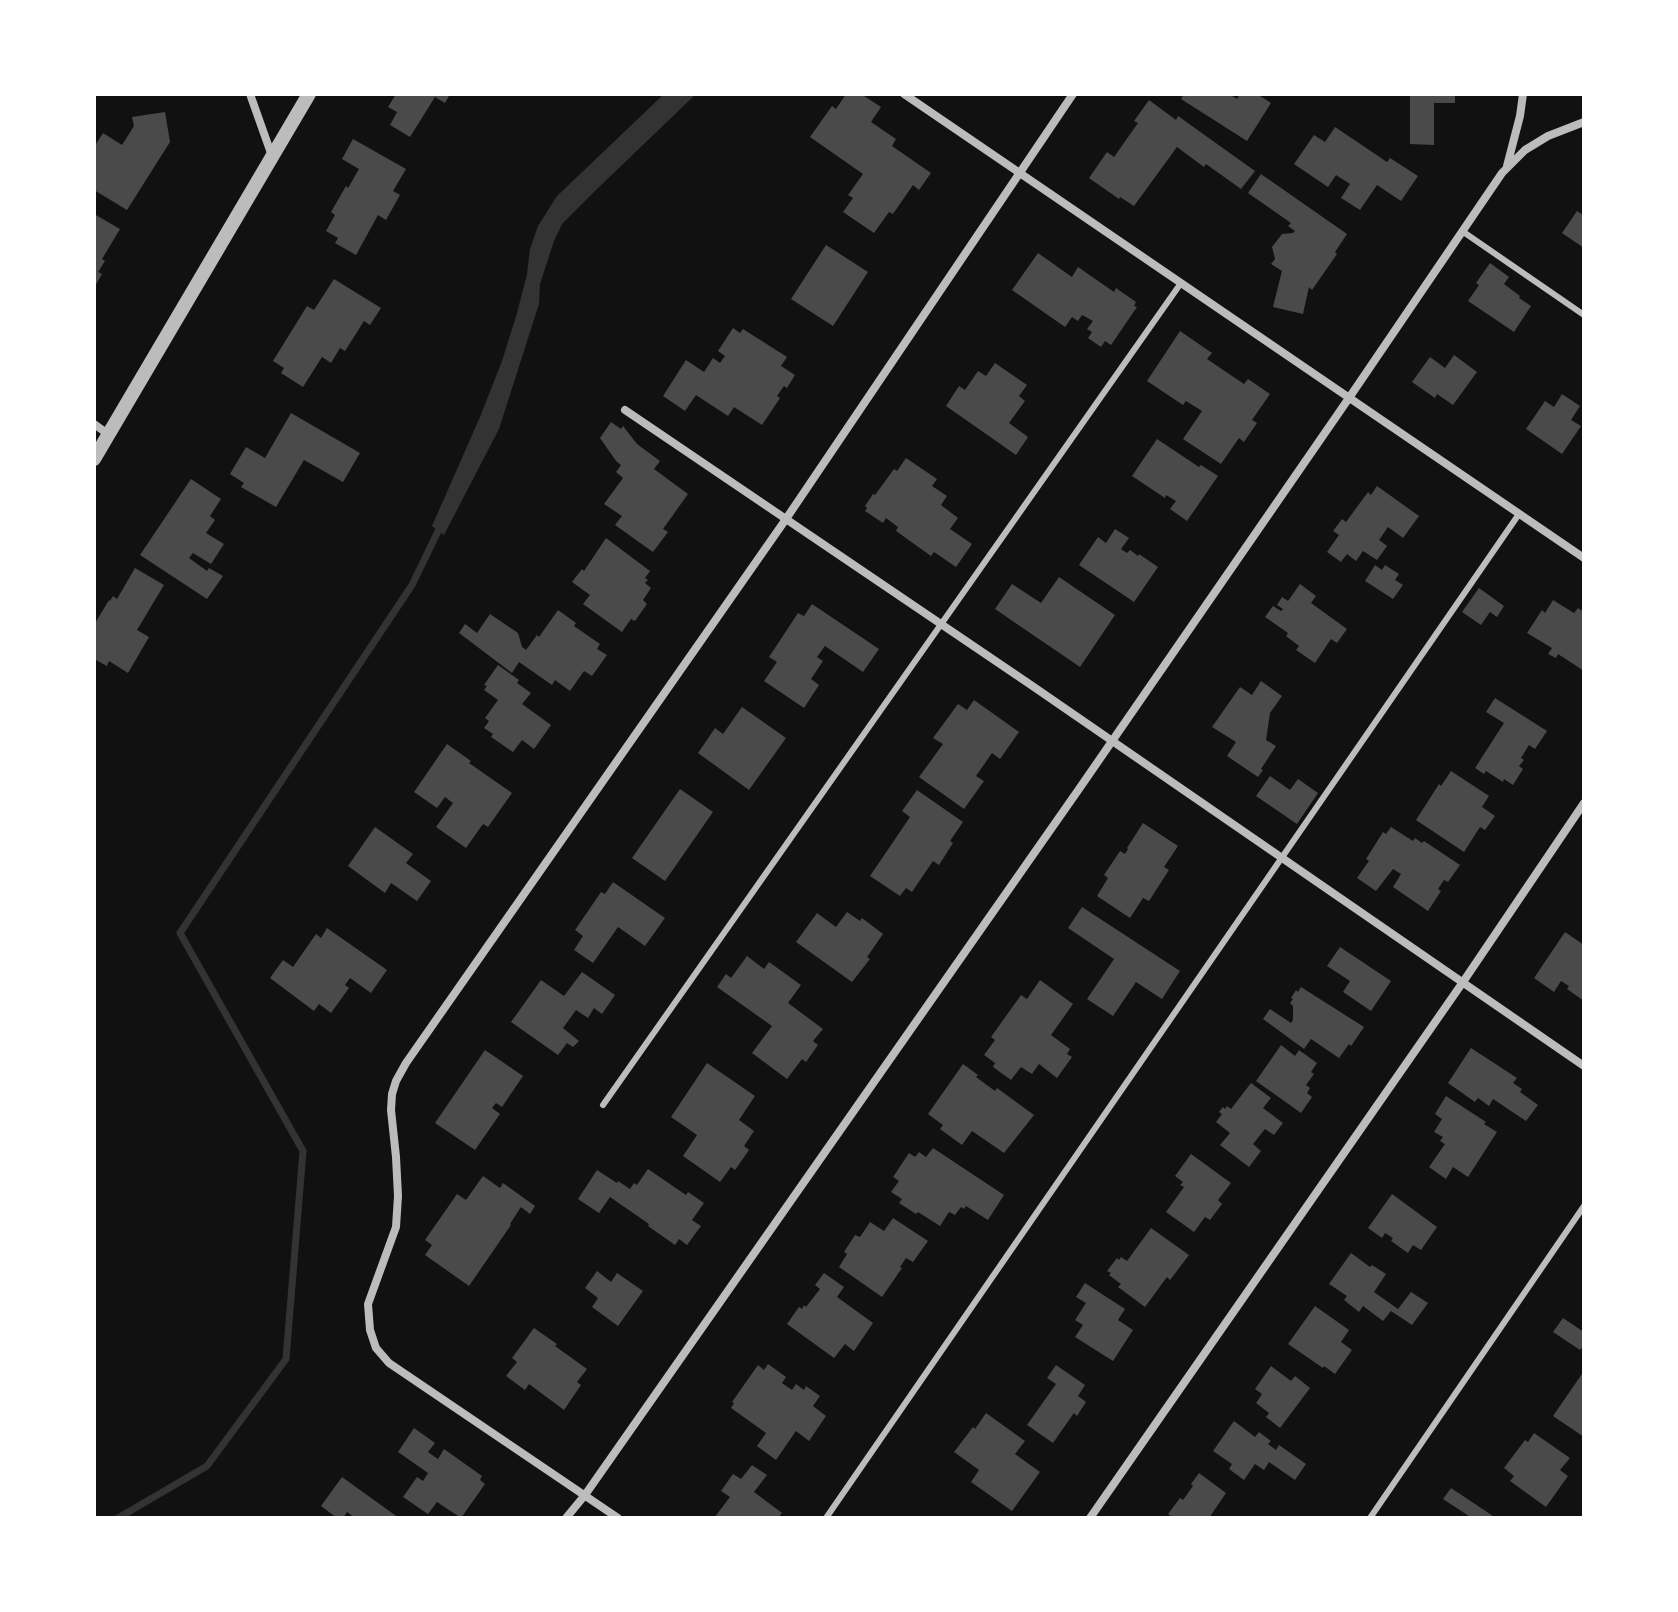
<!DOCTYPE html>
<style>
body{margin:0}
#map{position:relative;width:1678px;height:1612px;overflow:hidden;background:#111;font-family:"Public Sans",sans-serif}
canvas{display:block}
.frame{position:absolute;inset:0;border:96px solid #fff;pointer-events:none}
</style>
<div id="map">
<canvas width="1678" height="1612"></canvas>
<div class="frame"></div>
</div>
<script>
const c = document.querySelector('canvas').getContext('2d');
c.lineJoin = 'round';
function fillPath(path, color) {
  c.fillStyle = color;
  c.fill(path, 'evenodd');
}
function toPath(rows) {
  const path = new Path2D();
  for (const r of rows) {
    path.moveTo(r[0], r[1]);
    for (let i = 2; i < r.length; i += 2) path.lineTo(r[i], r[i + 1]);
  }
  return path;
}
function trace(path, color, width, dash) {
  c.strokeStyle = color;
  c.lineWidth = width;
  c.lineCap = dash ? 'butt' : 'round';
  c.setLineDash(dash || []);
  c.stroke(path);
}
const water = toPath([
 [664,94,696,94,595,191,562,224,554,241,540,284,539,304,499,429,444,535,432,526,480,417,502,361,517,313,527,274,530,249,538,226,557,196]
]);
const stream = toPath([
 [118,1518,207,1466,286,1359,303,1151,180,933,412,585,442,523]
]);
const building = toPath([
 [396,94,450,94,445,103,435,97,410,137,390,125,397,112,388,107],
 [846,94,861,94,881,107,871,122,896,139,892,146,931,173,919,190,913,185,893,214,889,212,874,233,843,212,853,198,848,195,863,174,810,137,832,106,836,109],
 [1184,94,1229,94,1237,99,1240,94,1257,94,1271,103,1247,141,1181,99],
 [1410,94,1455,94,1455,103,1434,103,1434,145,1410,144],
 [1149,100,1176,120,1178,116,1255,171,1241,189,1206,164,1204,167,1177,147,1134,206,1120,197,1119,199,1089,178,1107,152,1114,157,1138,123,1134,121],
 [165,112,170,142,127,210,94,190,94,177,96,174,94,173,94,147,103,133,122,145,134,126,132,117],
 [1335,127,1387,162,1390,158,1418,176,1401,201,1377,185,1360,210,1341,198,1350,184,1336,175,1328,187,1294,164,1314,135,1325,142],
 [353,139,406,169,393,191,400,195,386,220,378,215,356,255,335,243,338,238,326,231,335,215,331,212,346,186,348,188,359,169,342,159],
 [1261,174,1347,234,1335,252,1337,254,1312,290,1309,287,1303,314,1273,307,1282,271,1271,264,1275,259,1272,247,1282,234,1293,233,1295,231,1288,226,1291,223,1248,193],
 [1577,211,1584,216,1584,248,1562,233],
 [94,214,120,229,102,259,105,261,98,272,102,274,94,288],
 [826,245,868,272,833,326,791,299],
 [1038,253,1072,277,1078,267,1114,292,1116,288,1136,302,1134,306,1137,307,1111,345,1105,341,1101,347,1088,338,1092,332,1087,329,1093,321,1082,315,1078,321,1072,317,1065,327,1012,290],
 [1490,263,1509,277,1504,284,1520,296,1519,298,1531,306,1514,332,1468,301,1479,285,1476,283],
 [334,279,381,308,370,325,364,321,345,351,340,348,331,363,322,357,303,387,281,373,284,368,273,361,307,306,314,310],
 [733,328,740,333,743,329,787,357,781,366,795,375,787,388,784,386,777,396,780,398,762,425,734,407,728,416,696,395,685,411,663,396,686,360,704,372,713,358,720,363,725,356,718,351],
 [1180,331,1212,353,1207,359,1244,384,1248,379,1270,394,1252,420,1257,423,1244,442,1239,438,1221,464,1183,439,1202,411,1186,401,1183,405,1147,381],
 [1454,355,1477,372,1453,405,1437,394,1435,398,1412,382,1430,357,1445,368],
 [995,363,1027,385,1019,396,1025,401,1009,423,1028,437,1016,455,946,406,959,386,965,390,978,371,986,376],
 [1562,394,1580,406,1571,420,1581,426,1562,454,1526,429,1545,401,1554,407],
 [291,413,360,453,343,482,304,460,276,507,241,487,244,483,230,474,246,447,265,458],
 [611,422,621,429,623,426,637,444,660,461,654,469,688,494,663,529,668,532,653,552,615,525,622,516,604,504,623,478,616,472,621,465,616,461,600,438],
 [1157,439,1199,467,1201,465,1218,476,1187,521,1170,509,1176,501,1166,495,1165,498,1132,476],
 [906,458,937,479,932,486,947,496,941,505,958,518,950,529,972,544,956,567,934,552,931,556,896,531,898,527,886,518,883,523,865,511,867,508,865,506,873,494,875,495,894,469,897,471],
 [191,479,221,499,210,516,215,520,206,533,224,544,211,564,193,553,189,558,207,571,209,568,223,576,207,599,140,555],
 [1377,486,1419,516,1403,538,1388,527,1379,540,1387,546,1377,560,1363,551,1356,561,1347,554,1341,562,1327,552,1339,535,1333,531,1342,519,1346,522,1368,492,1371,495],
 [1115,529,1129,538,1121,549,1127,553,1130,550,1138,556,1139,554,1158,567,1134,602,1079,565,1098,537,1106,543],
 [606,538,650,571,645,578,648,580,645,583,651,588,643,600,647,604,635,621,631,619,622,632,583,604,590,595,572,582,582,569,584,571],
 [1375,565,1382,570,1385,565,1399,574,1395,580,1403,585,1393,599,1365,581],
 [135,568,164,585,137,630,149,637,128,673,109,661,107,666,94,659,94,625,109,600,110,601,113,596,117,599],
 [1059,577,1115,615,1080,667,995,609,1012,584,1041,603],
 [1300,584,1316,596,1311,603,1347,629,1337,643,1331,639,1315,663,1296,650,1299,646,1286,636,1288,633,1265,617,1273,606,1281,611,1283,609,1277,605,1282,597,1288,601],
 [1479,588,1504,606,1497,617,1490,612,1481,625,1462,612],
 [1553,600,1574,613,1578,608,1584,612,1584,671,1558,654,1556,658,1548,654,1552,648,1527,633,1542,610,1545,613],
 [812,604,879,649,863,672,825,646,817,657,823,661,811,679,819,685,804,708,764,681,777,662,769,657,798,613,804,616],
 [558,610,576,623,574,626,600,644,597,649,607,655,592,676,584,671,570,691,555,680,552,685,519,662,512,673,459,633,465,624,477,633,490,614,518,633,522,647,526,650,537,635,539,637],
 [498,665,519,680,517,683,531,693,522,704,551,725,534,749,522,740,513,752,491,737,493,734,484,728,489,721,485,718,498,700,484,690,487,686,484,685],
 [1261,681,1282,696,1270,713,1266,740,1276,746,1261,769,1263,770,1258,777,1227,756,1236,742,1212,727,1240,687,1252,695],
 [1495,698,1547,731,1535,749,1529,745,1521,758,1524,760,1519,766,1523,769,1513,785,1504,779,1503,782,1486,771,1484,774,1475,768,1504,723,1486,712],
 [974,700,1019,732,1000,759,992,753,976,776,984,781,964,809,919,777,943,744,933,738,958,704,967,710],
 [742,707,786,738,749,790,698,753,715,728,723,734],
 [447,744,471,761,469,763,512,793,488,827,483,824,466,848,436,827,453,803,445,797,437,808,414,792],
 [1451,771,1489,796,1482,807,1495,816,1485,830,1480,827,1464,852,1416,820,1439,784,1441,786],
 [1270,776,1290,790,1298,779,1318,793,1297,824,1256,796],
 [680,789,713,812,665,881,632,858],
 [917,790,963,822,950,841,953,843,939,865,933,861,912,892,906,888,900,896,870,876,910,817,902,811],
 [1143,823,1178,846,1164,867,1169,870,1149,901,1143,898,1130,918,1097,896,1108,878,1104,875,1120,851,1125,854,1128,849,1127,848],
 [375,827,413,854,406,863,431,881,417,901,391,883,385,893,348,866],
 [1391,827,1413,841,1415,838,1422,843,1424,841,1460,865,1448,882,1444,880,1438,889,1441,891,1428,911,1393,887,1401,874,1393,869,1376,891,1357,878,1369,861,1366,859,1383,832,1386,834],
 [613,882,665,918,645,946,618,927,593,963,574,950,583,936,575,930,601,892,605,894],
 [1082,907,1180,971,1162,999,1136,982,1113,1016,1087,999,1114,959,1068,928],
 [847,912,860,921,862,918,883,934,867,957,870,959,852,982,796,942,817,913,836,927],
 [327,928,387,970,371,993,350,978,345,985,349,988,331,1013,319,1004,314,1011,270,978,283,960,293,967,316,934,321,938],
 [1565,932,1584,945,1584,1001,1567,989,1569,986,1561,981,1554,992,1534,978],
 [1340,947,1391,981,1371,1011,1343,992,1350,981,1327,966],
 [747,956,764,969,769,962,801,985,788,1003,823,1029,813,1041,818,1045,806,1062,802,1059,787,1079,752,1053,772,1026,717,987,726,974,731,978],
 [582,972,615,995,602,1014,594,1008,588,1018,576,1010,563,1028,579,1041,573,1047,567,1043,558,1055,511,1022,541,980,564,996],
 [1040,980,1073,1004,1051,1035,1070,1049,1067,1054,1072,1057,1057,1078,1039,1064,1032,1074,1021,1067,1011,1080,993,1067,995,1063,984,1055,995,1040,991,1037,1021,995,1027,999],
 [1301,987,1364,1027,1351,1046,1349,1044,1339,1058,1311,1039,1304,1049,1263,1019,1270,1009,1291,1023,1293,1020,1293,1006,1290,1003,1293,999,1291,998,1296,990,1298,992],
 [1281,1045,1295,1056,1299,1050,1317,1063,1311,1072,1314,1074,1306,1085,1310,1088,1307,1093,1312,1097,1301,1113,1256,1081],
 [1471,1048,1517,1078,1513,1083,1522,1089,1520,1092,1538,1105,1526,1121,1493,1099,1489,1106,1478,1098,1475,1102,1448,1083],
 [485,1050,523,1076,502,1107,496,1103,492,1108,500,1114,475,1150,435,1123],
 [707,1063,755,1096,739,1120,754,1131,744,1146,749,1150,735,1170,731,1167,720,1182,683,1156,697,1135,671,1117],
 [963,1064,978,1075,976,1077,995,1091,997,1088,1034,1115,1004,1153,972,1131,962,1145,940,1129,943,1125,928,1114],
 [1251,1083,1271,1098,1263,1108,1283,1123,1274,1135,1265,1129,1253,1144,1261,1151,1249,1167,1220,1145,1230,1133,1216,1122,1222,1114,1219,1112,1223,1107,1225,1109,1227,1106,1231,1109],
 [1446,1096,1486,1122,1484,1124,1497,1132,1468,1177,1453,1167,1446,1179,1429,1167,1445,1144,1440,1141,1443,1137,1434,1132,1442,1119,1435,1114],
 [933,1148,1004,1195,988,1220,966,1206,964,1209,961,1207,955,1215,949,1212,940,1226,918,1212,916,1214,899,1203,902,1199,891,1192,899,1181,893,1177,909,1153,915,1157,919,1152,926,1157],
 [1191,1154,1231,1183,1218,1200,1222,1204,1210,1220,1205,1217,1194,1232,1166,1212,1184,1187,1180,1185,1183,1182,1175,1176],
 [648,1169,686,1195,688,1192,704,1203,692,1220,701,1226,687,1245,679,1239,675,1245,648,1226,649,1224,610,1197,599,1213,578,1199,597,1170,617,1183,618,1181,630,1189,634,1183,637,1185],
 [483,1176,500,1188,503,1183,535,1206,530,1214,521,1207,510,1224,511,1225,469,1286,425,1255,432,1245,425,1240,457,1194,466,1200],
 [1392,1194,1437,1227,1421,1250,1413,1245,1408,1253,1391,1241,1393,1238,1385,1233,1382,1238,1368,1228],
 [893,1218,928,1241,913,1262,906,1258,900,1267,902,1268,882,1297,839,1267,847,1254,844,1252,855,1235,860,1237,870,1222,884,1231],
 [1151,1228,1189,1255,1170,1280,1167,1277,1145,1307,1118,1287,1121,1284,1109,1275,1111,1273,1107,1271,1117,1258,1119,1260,1121,1257,1127,1261],
 [1351,1253,1370,1267,1372,1265,1386,1274,1374,1292,1398,1309,1411,1292,1428,1303,1412,1325,1391,1311,1383,1321,1363,1306,1359,1312,1344,1300,1347,1296,1329,1284],
 [597,1271,611,1282,617,1273,643,1291,618,1326,592,1307,598,1298,585,1288],
 [824,1273,844,1287,837,1297,873,1323,854,1351,845,1344,834,1358,787,1324,799,1307,802,1309,804,1305,806,1307,820,1289,815,1285],
 [1085,1283,1125,1309,1118,1320,1133,1330,1113,1361,1075,1337,1083,1325,1075,1320,1086,1303,1076,1297],
 [1315,1306,1349,1330,1341,1342,1352,1350,1335,1374,1324,1366,1323,1368,1288,1344],
 [1563,1318,1584,1332,1584,1345,1580,1350,1553,1332],
 [534,1328,557,1344,555,1346,587,1369,577,1382,581,1385,564,1410,529,1384,525,1390,506,1376,517,1362,512,1358],
 [768,1364,786,1377,782,1383,792,1390,796,1384,804,1390,806,1386,820,1396,813,1406,826,1416,809,1441,796,1431,776,1460,757,1446,766,1433,731,1408,734,1403,732,1402,758,1365,764,1370],
 [1056,1365,1085,1385,1078,1396,1086,1402,1077,1416,1074,1413,1053,1443,1027,1425,1056,1384,1047,1378],
 [1271,1366,1291,1381,1295,1376,1310,1388,1280,1428,1266,1417,1269,1413,1256,1403,1262,1394,1255,1389],
 [1584,1371,1584,1437,1553,1416],
 [986,1413,1025,1441,1015,1454,1040,1472,1012,1511,971,1482,979,1470,954,1452,973,1427,975,1429],
 [1234,1421,1255,1437,1259,1432,1271,1441,1268,1444,1276,1450,1279,1445,1306,1464,1295,1480,1269,1462,1264,1470,1255,1464,1244,1480,1229,1469,1232,1464,1213,1451],
 [414,1428,435,1443,428,1452,438,1459,444,1449,482,1476,480,1480,485,1484,461,1518,437,1502,428,1514,403,1497,417,1477,423,1481,428,1473,398,1452],
 [1534,1433,1570,1458,1560,1470,1568,1476,1546,1507,1510,1481,1514,1476,1504,1468,1525,1440,1528,1442],
 [752,1465,767,1475,754,1492,782,1513,778,1518,714,1518,730,1497,721,1491,733,1474,741,1479],
 [1199,1473,1226,1493,1209,1518,1174,1518,1168,1514,1180,1498,1183,1500,1193,1486,1191,1484],
 [342,1477,399,1518,355,1518,347,1512,343,1518,337,1518,321,1506],
 [1451,1488,1496,1518,1472,1518,1443,1499]
]);
const service = toPath([
 [1462,231,1584,315],
 [603,1105,1181,283],
 [826,1518,1519,514],
 [1370,1518,1584,1206]
]);
const minor = toPath([
 [250,94,272,156],
 [904,94,1584,558],
 [1507,166,1520,116,1523,94],
 [625,410,1031,685,1584,1066],
 [94,424,108,434],
 [566,1518,585,1495,1079,789,1349,398,1502,173,1525,150,1548,136,1584,122],
 [618,1518,389,1363,376,1348,370,1330,368,1304,396,1227,398,1196,396,1157,391,1110,392,1094,396,1081,406,1063,786,519,1073,94],
 [1090,1518,1463,982,1584,803]
]);
const tertiary = toPath([
 [94,459,309,94]
]);
fillPath(water, '#333');
trace(stream, '#333', 7);
fillPath(building, '#4a4a4a');
trace(service, '#bcbcbc', 6);
trace(minor, '#bcbcbc', 8);
trace(tertiary, '#bcbcbc', 14);
</script>
